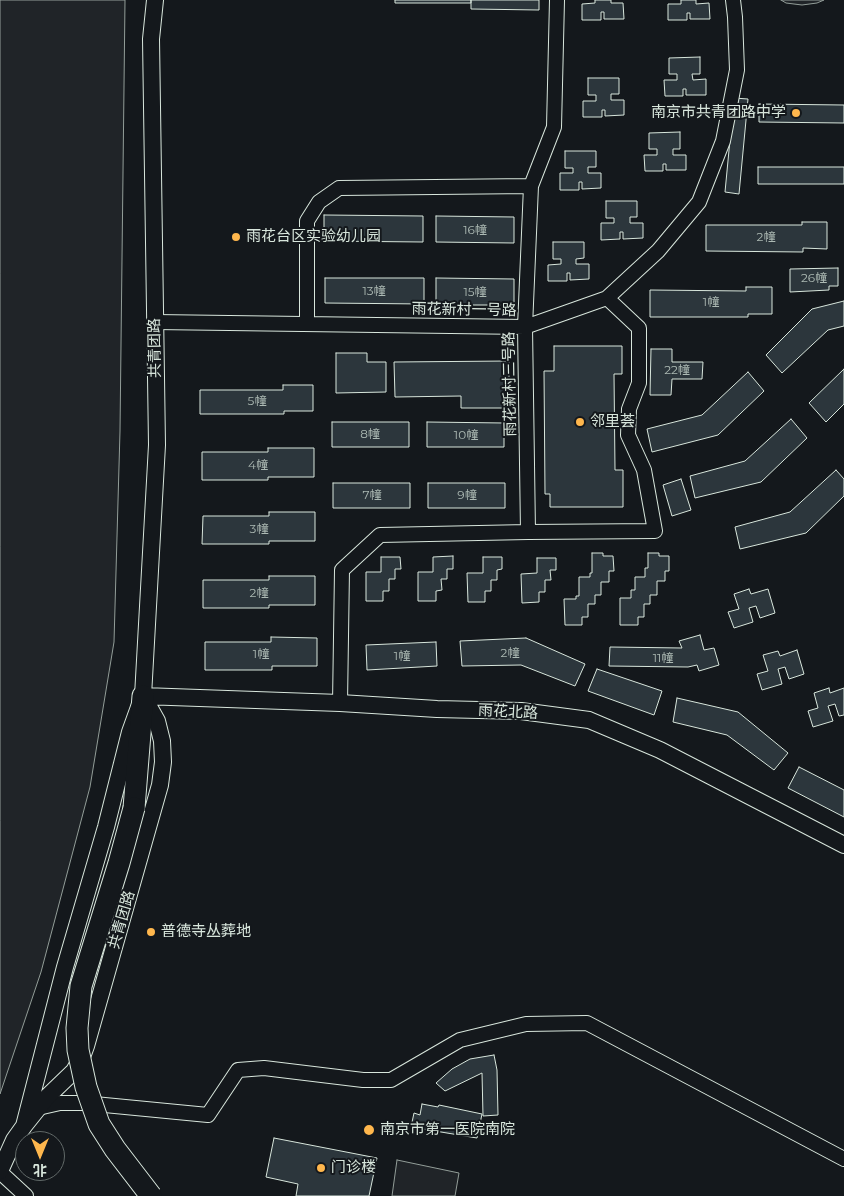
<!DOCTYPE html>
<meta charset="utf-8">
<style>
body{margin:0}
#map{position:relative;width:844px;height:1196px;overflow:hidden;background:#14181c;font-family:Montserrat,"Noto Sans SC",sans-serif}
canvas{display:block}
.north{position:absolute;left:15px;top:1131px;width:50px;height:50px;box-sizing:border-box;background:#14181c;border:1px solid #626a69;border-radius:50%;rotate:180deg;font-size:14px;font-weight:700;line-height:20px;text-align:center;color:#d8e6dc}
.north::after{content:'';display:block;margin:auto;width:18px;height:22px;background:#ffb74d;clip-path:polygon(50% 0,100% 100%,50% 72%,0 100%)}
</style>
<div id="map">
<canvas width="844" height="1196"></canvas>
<div class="north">北</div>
</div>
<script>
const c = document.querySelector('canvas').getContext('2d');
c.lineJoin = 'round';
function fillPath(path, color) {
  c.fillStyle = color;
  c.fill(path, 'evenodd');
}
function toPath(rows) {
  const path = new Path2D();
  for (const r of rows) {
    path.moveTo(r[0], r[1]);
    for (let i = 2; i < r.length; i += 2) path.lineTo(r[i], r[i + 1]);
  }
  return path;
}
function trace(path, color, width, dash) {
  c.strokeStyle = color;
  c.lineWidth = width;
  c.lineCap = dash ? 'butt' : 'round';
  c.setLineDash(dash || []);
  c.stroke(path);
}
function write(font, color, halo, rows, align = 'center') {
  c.font = font + ' Montserrat,"Noto Sans SC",sans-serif';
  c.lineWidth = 4;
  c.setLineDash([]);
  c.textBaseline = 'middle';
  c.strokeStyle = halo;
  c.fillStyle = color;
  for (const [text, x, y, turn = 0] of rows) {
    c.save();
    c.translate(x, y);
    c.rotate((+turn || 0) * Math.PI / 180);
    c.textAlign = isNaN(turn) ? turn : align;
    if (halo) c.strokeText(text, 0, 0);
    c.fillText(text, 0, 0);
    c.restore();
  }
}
const green = toPath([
 [0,0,125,0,120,431,114,642,90,787,41,972,0,1094,0,0],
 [781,0,824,0,817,3,802,5,786,3,781,0],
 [397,1160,459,1173,455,1196,392,1196,397,1160]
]);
const building = toPath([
 [395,0,471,0,471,3,395,3,395,0],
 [471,0,539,0,539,10,471,9,471,0],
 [595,0,611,0,611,3,623,3,624,19,604,19,604,12,601,12,601,20,582,20,582,4,595,3,595,0],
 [681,0,696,0,696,4,709,3,710,19,690,19,690,13,687,13,687,20,668,20,668,4,681,4,681,0],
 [700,57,700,74,692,74,693,80,706,79,706,95,686,95,686,89,683,89,683,96,665,96,664,80,677,80,677,74,669,74,669,58,700,57],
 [588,78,619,78,619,94,611,94,611,100,624,100,624,115,605,116,605,110,602,110,602,117,583,117,583,101,596,101,596,95,588,95,588,78],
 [734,98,748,99,739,194,725,192,734,98],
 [759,104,844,105,844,123,759,122,759,104],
 [680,132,680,149,673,149,673,155,686,155,686,170,666,170,666,164,663,164,663,171,645,171,644,155,657,155,657,149,649,149,649,133,680,132],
 [565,151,596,151,596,167,588,167,588,173,601,173,601,188,582,189,582,182,579,182,579,190,560,190,560,173,573,173,573,168,565,168,565,151],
 [758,167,844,167,844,184,758,184,758,167],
 [606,201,637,201,637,217,630,217,630,223,643,223,643,238,623,239,623,232,620,232,620,239,601,240,601,223,614,223,614,218,606,218,606,201],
 [324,215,423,216,423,242,324,241,324,215],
 [436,216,514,217,514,243,436,242,436,216],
 [802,222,827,222,827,249,803,248,803,252,706,251,706,225,802,225,802,222],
 [553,242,584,242,584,258,576,259,576,264,589,264,589,279,570,280,570,273,567,273,567,281,548,281,548,265,561,264,561,259,553,259,553,242],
 [838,268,838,286,829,286,829,290,790,292,790,269,838,268],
 [325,278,424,278,424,304,325,303,325,278],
 [436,278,514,279,514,305,436,305,436,278],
 [746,287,772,287,772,314,748,314,748,317,650,317,650,290,746,291,746,287],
 [844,301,844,326,828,330,782,373,766,355,812,309,844,301],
 [554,346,622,346,622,374,614,374,615,470,623,470,623,507,550,507,550,494,545,494,544,371,554,371,554,346],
 [651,349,672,349,672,362,703,362,702,379,672,379,671,395,650,395,651,349],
 [336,353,367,353,367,362,386,362,386,392,336,393,336,353],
 [509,361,509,408,461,408,461,396,395,397,394,362,509,361],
 [844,369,844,404,826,422,809,403,844,369],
 [748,372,764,391,718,435,652,452,647,429,702,415,748,372],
 [283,385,313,385,313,411,284,411,284,414,200,414,200,390,283,390,283,385],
 [791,419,807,438,761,482,695,498,690,476,745,461,791,419],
 [332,422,409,422,409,447,332,447,332,422],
 [427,422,504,423,504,447,427,447,427,422],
 [268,448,314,448,314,477,268,477,268,480,202,480,202,452,268,452,268,448],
 [836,470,844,479,844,496,806,533,740,549,735,527,790,512,836,470],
 [681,479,691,510,672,516,663,485,681,479],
 [333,483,410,483,410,508,333,508,333,483],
 [428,483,505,483,505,508,428,508,428,483],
 [269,512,315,512,315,541,269,541,269,544,202,544,203,516,269,516,269,512],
 [592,553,603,553,603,556,613,556,614,571,609,571,609,582,601,582,601,595,595,595,595,604,588,604,588,617,582,617,582,625,565,625,564,599,576,599,576,596,579,596,579,577,590,577,590,573,592,573,592,553],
 [648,553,659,553,659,556,669,556,669,571,665,571,665,581,657,581,657,595,650,595,650,604,644,604,644,617,638,617,638,625,620,625,620,598,631,598,631,590,635,590,635,577,645,577,645,568,648,568,648,553],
 [453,556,453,569,447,569,447,579,441,579,442,590,436,591,436,601,418,601,418,572,433,572,433,557,453,556],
 [381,557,400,557,401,569,395,569,395,579,389,579,389,591,383,591,383,601,366,601,366,572,381,572,381,557],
 [483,557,502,557,502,569,497,570,497,580,491,580,491,591,485,591,485,602,468,602,467,573,483,573,483,557],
 [537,558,556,558,556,570,550,570,551,580,545,580,545,592,539,592,539,602,522,603,521,574,537,573,537,558],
 [269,576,315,576,315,605,269,605,269,608,203,608,203,580,269,580,269,576],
 [749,589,751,594,768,589,775,613,760,618,756,606,749,608,753,622,734,628,728,612,739,609,734,594,749,589],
 [700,635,704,650,714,648,719,665,699,671,697,665,688,667,609,666,610,647,682,648,679,641,700,635],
 [271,637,317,638,317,666,272,666,272,670,205,670,205,642,271,642,271,637],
 [526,638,585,664,575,686,521,665,462,666,460,641,526,638],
 [436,642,437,666,367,670,366,645,436,642],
 [797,650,804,674,789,679,785,667,778,669,782,684,762,690,757,674,768,671,763,655,778,651,780,656,797,650],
 [597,669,662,691,654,715,588,691,597,669],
 [829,688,830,693,844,688,844,715,839,716,835,704,828,706,833,721,813,727,808,711,818,708,814,693,829,688],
 [677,698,738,712,788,753,774,770,727,735,673,722,677,698],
 [799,767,844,790,844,817,788,788,799,767],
 [494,1055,497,1070,498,1115,483,1116,482,1073,445,1091,436,1083,452,1069,470,1059,494,1055],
 [422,1104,438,1107,439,1105,482,1114,477,1138,411,1127,414,1113,420,1115,422,1104],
 [274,1138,377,1158,369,1196,296,1196,298,1184,266,1177,274,1138]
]);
const minor = toPath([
 [155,322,525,327,607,298,658,251,699,202,723,141,737,70,735,17,733,0],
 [307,324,307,221,319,202,339,188,531,186],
 [528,532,525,327,531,186,554,127,557,0],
 [340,703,342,570,380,535,528,532,655,531,644,470,628,435,629,409,639,383,639,328,607,298],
 [38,1108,60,1103,84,1103,208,1115,238,1070,264,1068,363,1080,391,1080,460,1040,526,1024,587,1023,844,1159],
 [0,1172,26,1196]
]);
const tertiary = toPath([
 [143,696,340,703,437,709,521,711,589,720,660,750,844,845],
 [24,1126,65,967,106,827,130,732,143,696,157,445,151,39,155,0],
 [0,1171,14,1140,24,1126,48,1096,74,1071,82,1057,86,1046,160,785,163,762,162,741,157,721,143,696]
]);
const primary = toPath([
 [134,808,143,696]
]);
const primaryBridge = toPath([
 [134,808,119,863,81,986,77,1028,78,1050,86,1087,99,1124,115,1149,151,1196]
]);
const markers = [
 [796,113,5,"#ffb74d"],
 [236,237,5,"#ffb74d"],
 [580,422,5,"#ffb74d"],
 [151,932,5,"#ffb74d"],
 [369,1130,6,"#ffb74d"],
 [321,1168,5,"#ffb74d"]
];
const numberNames = [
 ["16幢",475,230],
 ["2幢",766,237],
 ["26幢",814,278],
 ["13幢",374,291],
 ["15幢",475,292],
 ["1幢",711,302],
 ["22幢",677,370],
 ["5幢",257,401],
 ["8幢",370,434],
 ["10幢",466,435],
 ["4幢",258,465],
 ["7幢",372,495],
 ["9幢",467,495],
 ["3幢",259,529],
 ["2幢",259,593],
 ["2幢",510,653],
 ["1幢",261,654],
 ["1幢",402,656],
 ["11幢",663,658]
];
const poiNames = [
 ["南京市共青团路中学",786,113,"right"],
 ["雨花台区实验幼儿园",246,237],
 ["邻里荟",590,422],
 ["普德寺丛葬地",161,932],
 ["南京市第一医院南院",380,1130],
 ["门诊楼",331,1168]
];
const streetNames = [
 ["雨花新村一号路",464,310,1],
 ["共青团路",155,348,-91],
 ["雨花新村三号路",510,384,-91],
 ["雨花北路",508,712,3],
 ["共青团路",122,920,-74]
];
fillPath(green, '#202428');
trace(green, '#939e99', 1);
fillPath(building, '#2c363c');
trace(building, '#d8e6dc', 1);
trace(minor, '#d8e6dc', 16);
trace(tertiary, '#d8e6dc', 18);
trace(primary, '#d8e6dc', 23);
trace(minor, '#14181c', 14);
trace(tertiary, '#14181c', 16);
trace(primary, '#14181c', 21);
trace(primaryBridge, '#d8e6dc', 23, []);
trace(primaryBridge, '#14181c', 21);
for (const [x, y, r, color] of markers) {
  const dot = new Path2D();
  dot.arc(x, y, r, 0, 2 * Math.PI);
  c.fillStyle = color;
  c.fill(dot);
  trace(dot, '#14181c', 2);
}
write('12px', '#adbab4', null, numberNames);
write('15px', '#d8e6dc', '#14181c', poiNames, 'left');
write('15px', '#d8e6dc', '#14181c', streetNames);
</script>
